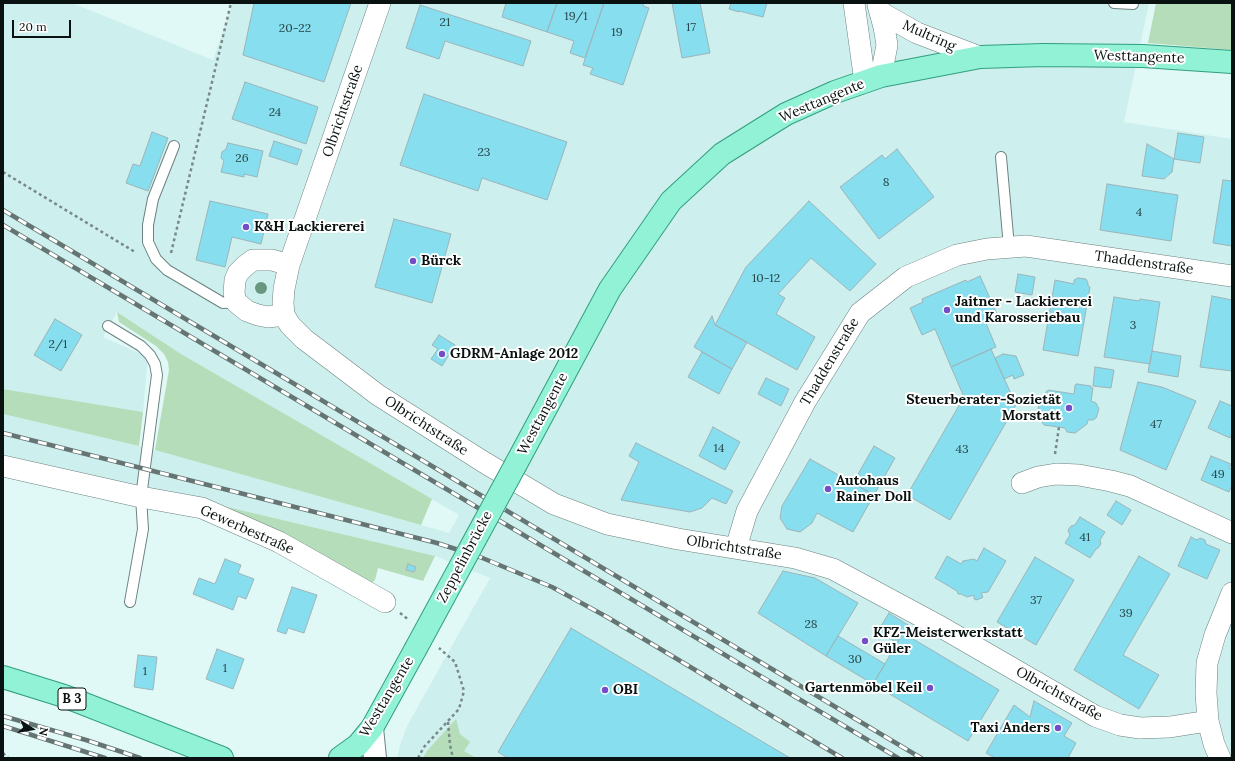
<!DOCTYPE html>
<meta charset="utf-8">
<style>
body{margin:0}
#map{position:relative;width:1235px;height:761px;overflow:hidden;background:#e0f9f7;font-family:Lora,serif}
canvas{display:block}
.frame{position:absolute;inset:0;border:4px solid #091211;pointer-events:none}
.north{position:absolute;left:12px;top:709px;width:40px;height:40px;-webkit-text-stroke:3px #fff;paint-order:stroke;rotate:102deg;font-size:11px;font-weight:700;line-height:16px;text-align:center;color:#091211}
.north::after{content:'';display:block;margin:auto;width:14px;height:18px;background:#091211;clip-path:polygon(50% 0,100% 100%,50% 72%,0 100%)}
.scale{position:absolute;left:12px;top:20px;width:59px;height:18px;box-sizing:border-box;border:2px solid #091211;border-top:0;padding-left:5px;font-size:12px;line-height:14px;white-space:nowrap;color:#091211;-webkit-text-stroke:3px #fff;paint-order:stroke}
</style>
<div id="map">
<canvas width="1235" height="761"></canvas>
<div class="frame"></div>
<div class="north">N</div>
<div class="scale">20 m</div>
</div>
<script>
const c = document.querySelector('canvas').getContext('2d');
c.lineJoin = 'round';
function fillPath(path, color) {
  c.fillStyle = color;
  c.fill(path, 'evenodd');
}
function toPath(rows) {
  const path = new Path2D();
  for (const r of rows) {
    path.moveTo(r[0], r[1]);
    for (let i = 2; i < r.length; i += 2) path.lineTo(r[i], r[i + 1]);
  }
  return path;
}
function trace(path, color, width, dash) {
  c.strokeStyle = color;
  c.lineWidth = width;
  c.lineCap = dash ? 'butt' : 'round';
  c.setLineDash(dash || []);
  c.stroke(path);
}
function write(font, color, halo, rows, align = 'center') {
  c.font = font + ' Lora,serif';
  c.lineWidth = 4;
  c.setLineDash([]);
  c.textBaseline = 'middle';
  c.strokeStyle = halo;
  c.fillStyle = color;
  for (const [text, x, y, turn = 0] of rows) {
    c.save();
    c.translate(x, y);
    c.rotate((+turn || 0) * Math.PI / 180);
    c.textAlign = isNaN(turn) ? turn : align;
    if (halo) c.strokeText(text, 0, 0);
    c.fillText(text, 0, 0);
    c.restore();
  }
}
const built = toPath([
 [3,3,72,3,213,60,233,3,1149,3,1124,122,1232,139,1232,758,397,758,400,745,407,726,490,578,435,556,202,501,3,455,3,414,155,450,449,533,459,515,181,354,117,312,103,337,148,357,143,412,3,389]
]);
const green = toPath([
 [1156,3,1232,3,1232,50,1148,43],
 [117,312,181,354,432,499,421,525,155,450,169,370,168,362,164,354,156,346,119,322],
 [3,389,143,412,139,446,3,414],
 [202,501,435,556,423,581,378,568,375,580,372,583],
 [456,719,460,734,470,742,464,751,476,758,423,758,427,751]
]);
const building = toPath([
 [254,3,351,3,324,82,243,55,254,3],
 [506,3,557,3,547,32,502,17,506,3],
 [557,3,604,3,585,58,570,53,574,41,547,32,557,3],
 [604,3,644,3,643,6,649,8,623,85,590,74,593,68,583,65,604,3],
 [672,3,700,3,710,53,682,58,672,3],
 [731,3,767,3,763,17,739,11,739,12,729,9,731,3],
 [420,5,531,41,523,66,445,41,439,59,406,48,420,5],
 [245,82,318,107,306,144,232,119,245,82],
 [424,94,567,142,547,200,482,178,478,191,400,165,424,94],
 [152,132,168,138,148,191,126,183,133,164,140,166,152,132],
 [1178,133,1204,137,1200,163,1174,159,1178,133],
 [274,141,302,150,297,165,269,156,274,141],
 [228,143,263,151,257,177,244,174,244,177,221,172,224,161,221,158,222,152,226,149,228,143],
 [1147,144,1174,159,1172,172,1164,179,1142,176,1147,144],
 [897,149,934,197,879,239,840,187,882,155,885,159,897,149],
 [1223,180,1232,181,1232,246,1213,243,1223,180],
 [1107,184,1178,195,1171,241,1100,230,1107,184],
 [210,201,268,214,261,244,232,237,225,267,196,260,210,201],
 [809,201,876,264,850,291,811,258,778,294,785,298,776,314,815,337,797,370,715,325,746,267,809,201],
 [394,219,451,234,432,303,375,287,394,219],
 [1018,274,1035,277,1032,295,1015,292,1018,274],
 [980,276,998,316,985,321,996,347,951,367,935,329,922,335,910,308,923,302,922,299,966,280,967,282,980,276],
 [1078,278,1086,279,1088,283,1088,286,1090,287,1078,356,1043,350,1055,280,1074,284,1074,280,1078,278],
 [1212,296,1232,300,1232,371,1200,367,1212,296],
 [1114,297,1139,301,1140,299,1160,302,1150,364,1104,357,1114,297],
 [712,316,715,325,747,342,732,369,694,347,712,316],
 [55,319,82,335,61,371,34,355,55,319],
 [439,335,455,345,442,366,431,359,438,349,432,345,439,335],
 [991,349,1016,405,950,520,907,495,964,397,951,367,991,349],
 [1152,351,1181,356,1178,377,1148,372,1152,351],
 [702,352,732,369,719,394,688,377,702,352],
 [1003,354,1016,356,1024,375,1014,379,1013,375,1004,379,995,358,1003,354],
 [1095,367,1114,370,1111,388,1093,386,1095,367],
 [766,378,789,389,781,406,758,394,766,378],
 [1138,382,1162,387,1196,401,1166,470,1120,450,1138,382],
 [1077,384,1091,386,1091,388,1093,388,1091,401,1096,403,1099,409,1096,418,1093,420,1088,420,1087,424,1075,433,1067,432,1065,428,1044,425,1042,422,1043,412,1040,412,1038,410,1039,403,1041,402,1044,402,1046,392,1048,390,1074,394,1075,385,1077,384],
 [1220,401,1232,406,1232,433,1230,438,1208,428,1220,401],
 [713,427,740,442,725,470,699,456,713,427],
 [636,443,733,491,726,504,712,498,702,508,690,512,621,500,639,462,629,456,636,443],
 [874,446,895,458,874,495,853,483,874,446],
 [1211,456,1231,464,1229,468,1232,469,1232,485,1229,492,1201,480,1211,456],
 [810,459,874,495,853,532,817,513,812,523,800,532,787,529,780,518,782,506,810,459],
 [1116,501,1131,510,1122,525,1107,515,1116,501],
 [1080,517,1105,532,1100,540,1101,544,1098,548,1096,549,1090,558,1065,543,1070,535,1068,530,1071,526,1075,525,1080,517],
 [1191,537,1197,540,1200,538,1205,540,1206,544,1220,550,1207,579,1178,566,1191,537],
 [984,548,1006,561,988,592,981,593,983,597,982,598,976,600,974,599,974,595,967,597,961,594,958,594,957,591,935,578,947,556,961,564,963,561,974,559,977,561,984,548],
 [1139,556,1170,574,1123,655,1159,675,1139,709,1074,670,1139,556],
 [1035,557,1074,580,1036,645,997,622,1035,557],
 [225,559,241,565,238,573,254,579,246,599,238,596,233,610,193,594,199,578,215,584,225,559],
 [408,564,416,567,414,572,406,570,408,564],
 [783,571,815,578,858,603,826,656,758,613,783,571],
 [292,587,317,595,304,633,288,628,286,634,277,631,292,587],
 [889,613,908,625,897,643,878,631,889,613],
 [571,628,790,758,508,758,498,752,571,628],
 [903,633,999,690,968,741,873,684,903,633],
 [838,636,885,664,873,684,826,656,838,636],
 [217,649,244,659,233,689,206,679,217,649],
 [138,655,157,657,153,690,134,687,138,655],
 [1034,701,1072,723,1064,736,1076,743,1068,758,995,758,986,753,1014,705,1030,717,1034,701]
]);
const path = toPath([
 [3,172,135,252],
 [171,253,231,3],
 [1055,454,1059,427],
 [400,613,409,620],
 [448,722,450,745,453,758],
 [3,753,8,758],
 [418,758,424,747,459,709,464,691,455,662,439,648]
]);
const lane = toPath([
 [1114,3,1133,4,1133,3],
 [174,146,153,199,148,225,148,242,156,259,167,270,223,303,236,302],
 [1001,157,1009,247],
 [108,326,141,346,150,355,155,364,157,375,141,497,143,529,130,602]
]);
const street = toPath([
 [380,3,289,265,284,289,283,303,284,315,290,325,304,339,378,395,482,461,554,504,607,524,678,539,795,558,833,569,941,627,1095,716,1120,725,1140,728,1170,727,1208,721],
 [854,3,865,82],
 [878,5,884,27,887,45,881,76],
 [880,12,917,33,980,57],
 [284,315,268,317,258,315,247,311,236,302,234,293,235,280,238,273,245,266,253,260,272,260,289,265],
 [3,466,141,497,202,508,279,542,385,602],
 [1022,483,1038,477,1056,474,1079,475,1111,481,1130,486,1232,533],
 [736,548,747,511,805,402,860,313,906,277,957,255,987,249,1026,246,1232,276],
 [1220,758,1214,744,1208,721,1206,693,1207,663,1215,635,1232,593]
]);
const secondary = toPath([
 [372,728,375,758]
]);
const primary = toPath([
 [516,464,610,289,671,201,722,154,786,114,835,92,881,76,980,57,1043,55,1143,56,1232,62],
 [3,677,64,696,222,758],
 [340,758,358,745,372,728,415,650]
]);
const rail = toPath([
 [3,210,921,758],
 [3,225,898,758],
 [3,433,437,543,480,557,552,587,607,617,842,758],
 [3,716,86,740,140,758],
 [3,726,105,758]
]);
const primaryBridge = toPath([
 [415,650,516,464]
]);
const trees = [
 [261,288]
];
const markers = [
 [246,227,4,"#724fc8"],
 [413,261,4,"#724fc8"],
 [947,310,4,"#724fc8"],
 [442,354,4,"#724fc8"],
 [1069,408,4,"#724fc8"],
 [828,489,4,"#724fc8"],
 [865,641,4,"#724fc8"],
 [930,688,4,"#724fc8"],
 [605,690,4,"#724fc8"],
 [1058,728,4,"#724fc8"]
];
const numberNames = [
 ["19/1",576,17],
 ["21",445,23],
 ["17",691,28],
 ["20-22",295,29],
 ["19",617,33],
 ["24",275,113],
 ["23",484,153],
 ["26",242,159],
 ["8",886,183],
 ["4",1139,213],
 ["10-12",766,279],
 ["3",1133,326],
 ["2/1",58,345],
 ["47",1156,425],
 ["14",719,449],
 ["43",962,450],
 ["49",1218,475],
 ["41",1085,538],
 ["37",1036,601],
 ["39",1126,614],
 ["28",811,625],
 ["30",855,660],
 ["1",225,669],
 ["1",145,672]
];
const shields = [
 [72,699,28]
];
const shieldNames = [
 ["B 3",72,699]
];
const streetNames = [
 ["Multring",929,36,24],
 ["Westtangente",1139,57,2],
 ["Westtangente",822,101,-23],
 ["Olbrichtstraße",343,111,-71],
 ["Thaddenstraße",1144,263,8],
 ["Thaddenstraße",830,362,-59],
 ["Westtangente",543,414,-62],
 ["Olbrichtstraße",426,426,33],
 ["Gewerbestraße",247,530,24],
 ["Olbrichtstraße",734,548,9],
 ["Zeppelinbrücke",465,557,-62],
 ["Olbrichtstraße",1059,694,29],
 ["Westtangente",387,697,-59]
];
const poiNames = [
 ["K&H Lackiererei",254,227],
 ["Bürck",421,261],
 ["Jaitner - Lackiererei",955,302],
 ["und Karosseriebau",955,318],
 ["GDRM-Anlage 2012",450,354],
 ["Steuerberater-Sozietät",1061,400,"right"],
 ["Morstatt",1061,416,"right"],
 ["Autohaus",836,481],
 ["Rainer Doll",836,497],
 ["KFZ-Meisterwerkstatt",873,633],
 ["Güler",873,649],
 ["Gartenmöbel Keil",922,688,"right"],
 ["OBI",613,690],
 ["Taxi Anders",1050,728,"right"]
];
fillPath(built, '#cdefed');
fillPath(green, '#b5ddba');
fillPath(building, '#86deee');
trace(building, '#9eb5ba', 1);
trace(lane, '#6c8280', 12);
trace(street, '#6c8280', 22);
trace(secondary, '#6c8280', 24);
trace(primary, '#329e7f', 24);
trace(path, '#788988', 2.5, [3, 3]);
trace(lane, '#fff', 10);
trace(street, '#fff', 21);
trace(secondary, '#fff', 22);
trace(primary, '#91f2d6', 22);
trace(rail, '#657573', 4.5);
trace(rail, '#fff', 3, [9]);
trace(primaryBridge, '#329e7f', 24, []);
trace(primaryBridge, '#91f2d6', 22);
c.fillStyle = '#68977e';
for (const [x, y] of trees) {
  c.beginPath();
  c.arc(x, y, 6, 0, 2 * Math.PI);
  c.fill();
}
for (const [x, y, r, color] of markers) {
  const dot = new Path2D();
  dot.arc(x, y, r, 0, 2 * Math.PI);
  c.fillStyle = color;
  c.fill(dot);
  trace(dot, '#fff', 1.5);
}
write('12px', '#284548', null, numberNames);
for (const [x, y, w] of shields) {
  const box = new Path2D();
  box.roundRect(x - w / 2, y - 11, w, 22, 3);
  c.fillStyle = '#fff';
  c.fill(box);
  trace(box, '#091211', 1);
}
write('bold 13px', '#091211', null, shieldNames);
write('14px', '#091211', '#fff', streetNames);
write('bold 14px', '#091211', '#fff', poiNames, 'left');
</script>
